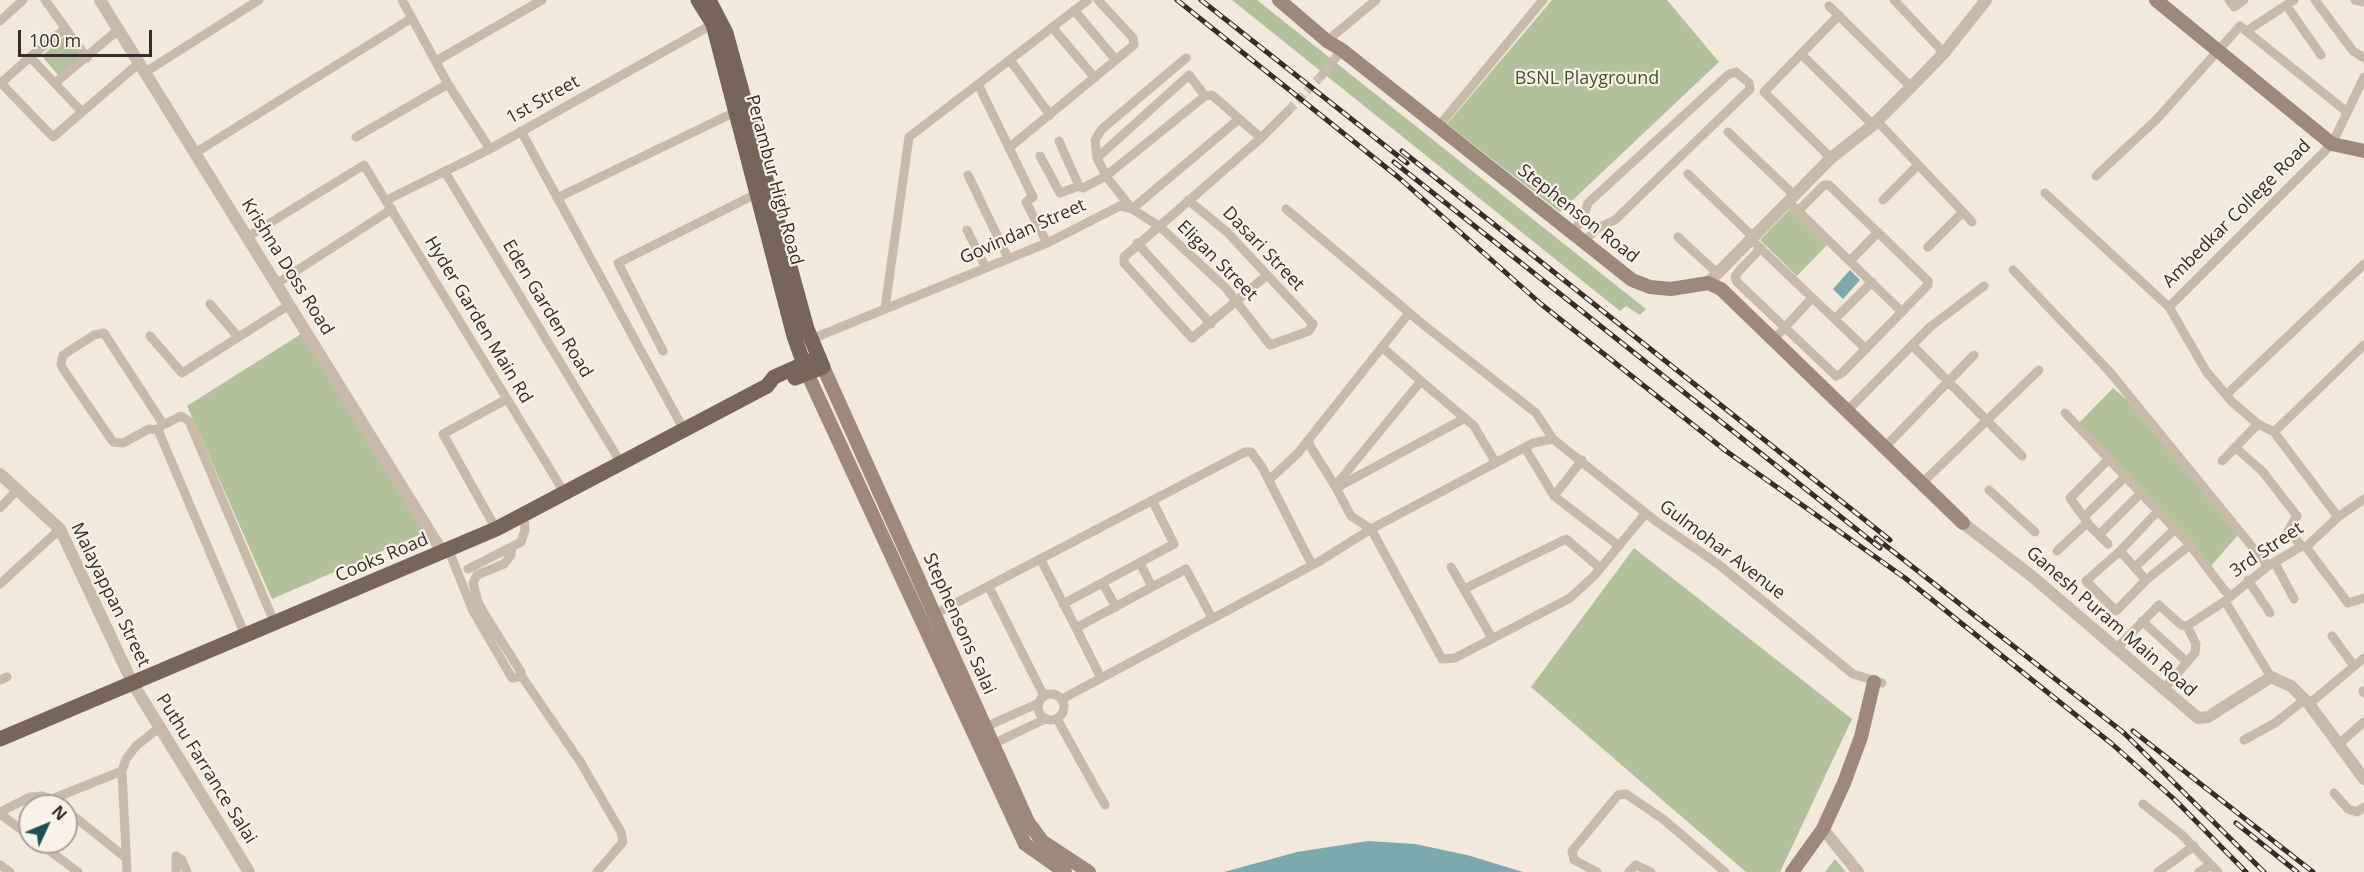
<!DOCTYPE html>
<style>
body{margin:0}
#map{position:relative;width:2364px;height:872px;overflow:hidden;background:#f2e8db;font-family:"Open Sans",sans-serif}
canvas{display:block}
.north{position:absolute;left:18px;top:794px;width:60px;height:60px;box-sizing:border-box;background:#f9f2e8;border:2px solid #aba39b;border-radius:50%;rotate:46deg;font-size:16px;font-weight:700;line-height:24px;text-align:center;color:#362d28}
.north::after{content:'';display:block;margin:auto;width:21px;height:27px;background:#1e5057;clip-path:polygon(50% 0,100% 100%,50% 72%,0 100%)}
.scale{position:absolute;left:18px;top:30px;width:134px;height:27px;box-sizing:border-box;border:3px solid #362d28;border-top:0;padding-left:8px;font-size:18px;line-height:21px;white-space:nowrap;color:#362d28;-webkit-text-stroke:4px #f9f2e8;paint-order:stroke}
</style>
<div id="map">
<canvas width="2364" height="872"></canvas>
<div class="north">N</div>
<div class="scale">100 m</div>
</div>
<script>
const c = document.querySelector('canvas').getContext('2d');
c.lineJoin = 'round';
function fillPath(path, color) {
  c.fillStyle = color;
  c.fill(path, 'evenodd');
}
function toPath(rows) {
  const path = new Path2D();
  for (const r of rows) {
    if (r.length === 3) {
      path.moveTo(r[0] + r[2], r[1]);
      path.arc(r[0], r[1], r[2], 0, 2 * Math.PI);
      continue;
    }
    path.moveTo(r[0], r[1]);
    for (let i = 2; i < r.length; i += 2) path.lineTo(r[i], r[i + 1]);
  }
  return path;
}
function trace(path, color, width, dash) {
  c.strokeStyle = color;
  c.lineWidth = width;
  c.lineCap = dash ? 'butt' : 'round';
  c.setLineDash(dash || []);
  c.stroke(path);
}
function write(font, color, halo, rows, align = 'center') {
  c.font = font + ' "Open Sans",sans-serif';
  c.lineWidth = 4.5;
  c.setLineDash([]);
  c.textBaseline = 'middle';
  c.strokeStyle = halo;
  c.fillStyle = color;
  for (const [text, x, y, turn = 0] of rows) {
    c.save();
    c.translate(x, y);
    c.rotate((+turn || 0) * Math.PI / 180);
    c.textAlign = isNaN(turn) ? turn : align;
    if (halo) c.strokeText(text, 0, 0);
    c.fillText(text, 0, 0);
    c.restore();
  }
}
const green = toPath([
 [1232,0,1257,0,1646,309,1640,315,1626,306,1620,311],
 [1552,0,1667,0,1719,62,1560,212,1447,124],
 [66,35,83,55,59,76,42,56],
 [1790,209,1827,245,1797,276,1760,240],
 [301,334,424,533,272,599,187,406],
 [2113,388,2127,400,2238,535,2210,567,2079,423],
 [1634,548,1852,719,1780,872,1746,872,1531,687],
 [1835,859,1846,872,1825,872]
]);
const water = toPath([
 [1850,270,1860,280,1843,299,1833,289],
 [1368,841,1415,844,1467,855,1523,872,1224,872,1297,852]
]);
const minorTunnel = toPath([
 [1288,111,1322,75]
]);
const minor = toPath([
 [45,0,87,58],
 [402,0,448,84,490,149],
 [1894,0,1944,53],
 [2229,0,2234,7,2244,0],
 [2315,0,2353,51,2364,58],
 [2355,0,2364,2],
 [2286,5,2321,55],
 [1829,6,1911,87],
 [1074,10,1116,60],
 [0,21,23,0],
 [1052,27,1095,78],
 [65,29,30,57,82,112],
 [2248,30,2294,0],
 [1327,41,1376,0],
 [1801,54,1873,125],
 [1186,58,1102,129,1095,140,1097,158,1106,176,1132,209,1159,226,1226,288,1270,345,1309,331,1313,324,1227,232,1188,200],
 [1010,60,1050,115],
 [436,61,542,0],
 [144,73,259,0],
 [1322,75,1342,50],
 [0,82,53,137,138,64],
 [1,83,30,57],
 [55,83,118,30],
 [978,84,1033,197,1026,202,1047,243],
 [1877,121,1963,212,1928,247],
 [1438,127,1543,0],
 [521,131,684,430],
 [1728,132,1794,195],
 [356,137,448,84],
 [1059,141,1079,186],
 [1010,147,1134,45,1133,38,1098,0],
 [195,153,412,18],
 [1040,156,1060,193,1079,186,1083,188,1106,176,1205,96,1212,95,1261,138],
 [1097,158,1189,75,1205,96],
 [1831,158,1764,92,1839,15],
 [445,172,621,463],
 [1688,174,1753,237],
 [968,175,1008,258],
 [2096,176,2157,119,2240,26,2347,112],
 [2045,193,2169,307,2206,371,2232,402,2258,424,2274,432,2338,517],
 [557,198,739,110],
 [387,200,490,149,713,24],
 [1883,200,1918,165],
 [1794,207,1902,312],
 [1286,209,1425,326,1536,413,1553,439,1657,522,1718,564,1853,674,1882,683],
 [1963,212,1972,222],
 [967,230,986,268],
 [1572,231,1582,221,1588,203,1729,74,1736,72,1749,83,1750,89,1615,220,1596,229,1584,242],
 [247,237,364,165,564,492],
 [1678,237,1717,273],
 [1137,243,1211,324],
 [1757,245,1866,349],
 [1761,248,1738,272,1735,277,1737,282,1836,376,1842,373,1928,285,1928,281,1829,185,1824,185,1798,211],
 [1850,261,1878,232],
 [2013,270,2109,371,2268,566],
 [1266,276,1192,338,1124,263,1124,257,1261,138,1288,111],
 [276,284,392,209],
 [210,304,238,337],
 [2169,307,2332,144,2364,77],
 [885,308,909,137,1088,0],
 [1835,319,1872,282],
 [150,336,182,373,289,305],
 [809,340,1047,243,1120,206,1132,209,1239,119],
 [1773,340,1812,298],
 [1913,346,2022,456],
 [1382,347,1421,381],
 [663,351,618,263,758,193],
 [2226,395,2364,264],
 [1846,412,1930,327,1984,286],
 [2065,413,2190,545,2225,591,2231,595],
 [158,430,149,429,123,443,113,442,63,369,61,364,63,355,94,335,104,333,163,424],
 [2274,432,2364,345],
 [1553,439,1533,443,1371,529,1442,659,1455,658,1570,598,1594,576,1646,513],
 [1307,441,1335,486],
 [2235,447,2263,472,2297,516,2288,531,2302,546],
 [1525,448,1554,496,1619,546],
 [1884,448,1974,355],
 [2222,461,2258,424],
 [1269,480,1298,453,1409,313],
 [1921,484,2039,370],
 [1336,488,1465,418],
 [1989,490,2035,532],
 [1554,496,1582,460],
 [0,508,18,489],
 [2085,516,2126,476],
 [2088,523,2070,498,2109,459],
 [496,529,443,434,507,399],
 [2100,534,2141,493],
 [2306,547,2348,603,2364,598],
 [449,551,473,611,512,678,518,677,521,672,485,615,478,602,473,583,477,575,504,564,511,555,512,547],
 [2057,551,2087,523,2108,544],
 [2120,551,2146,580,2116,611,2086,581,2120,551],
 [2120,551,2158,511],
 [1041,560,1076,628],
 [1140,563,1152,587],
 [2275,563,2294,599],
 [1451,567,1492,638],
 [2135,567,2175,529],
 [468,569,521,542,525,530,524,514],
 [2146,580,2190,545],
 [2248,580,2270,613],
 [0,584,60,529],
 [1103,584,1116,607],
 [989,587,1044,696],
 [1464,589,1566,539,1600,568],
 [2225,601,2271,677],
 [1063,604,1174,544,1152,500],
 [931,616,1245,452,1251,452,1262,467,1312,565],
 [2142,621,2187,662],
 [2187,626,2225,601,2268,566,2302,546,2306,547,2338,517,2364,499],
 [2332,636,2354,666],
 [246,637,158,430,161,426,181,416,189,421,275,624],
 [2117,648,2159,605,2181,625,2187,626,2196,644,2195,653,2163,690],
 [521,675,581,763,621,832,623,842,597,872],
 [1101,678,1076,628,1152,587,1186,569,1212,618],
 [0,680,7,677],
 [2363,691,2364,693],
 [1051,707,13],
 [1062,699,1320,561,1371,529,1351,516,1335,486,1421,381,1474,426,1496,463],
 [2309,704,2364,658],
 [1057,719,1105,805],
 [985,727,1039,703],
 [2244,740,2275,723,2304,700],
 [993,744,1045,719],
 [2339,744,2364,722],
 [122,771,127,872],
 [2334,793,2348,809,2357,812,2364,807],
 [2143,804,2181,834,2218,872],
 [66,810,126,858],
 [0,812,30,797,42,796,52,799,122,771,126,759,136,746,160,727],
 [0,814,30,836],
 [38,842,78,872],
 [176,856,182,860,187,872],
 [176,856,176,872],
 [0,865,10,872],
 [1597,872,1574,860,1572,851,1618,795,1626,794,1663,819,1725,872],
 [1629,872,1636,865,1651,872],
 [2158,872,2194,846],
 [2199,872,2211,865]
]);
const tertiary = toPath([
 [100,0,443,553],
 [1708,283,1831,158,1873,125,1911,87,1944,53,1986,0],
 [0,474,60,529,133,684,249,872],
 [1963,523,2034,578,2198,718,2208,717,2271,677,2291,686,2309,704,2364,779],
 [1823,829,1858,872]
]);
const secondary = toPath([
 [1279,0,1327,41,1342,50,1632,280,1650,287,1671,289,1708,283,1721,289,1963,523],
 [2156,0,2332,144,2364,151],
 [823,367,1028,822,1042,841,1089,872],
 [807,373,1025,844,1065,872],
 [1792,872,1823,829,1844,783,1861,737,1874,682]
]);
const primary = toPath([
 [698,0,713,24,794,336,807,373],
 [709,0,726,33,807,329,823,367,795,378],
 [0,739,496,529,767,386,774,377,819,357]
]);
const rail = toPath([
 [1177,0,1398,177,1541,304,1726,451,1905,578,2112,744,2175,800,2246,872],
 [1201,0,1407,163],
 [1402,151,1890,540],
 [1394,162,1880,548],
 [1876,538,2124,733,2264,872],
 [2133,731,2313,872],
 [2236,823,2297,872]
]);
const parkNames = [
 ["BSNL Playground",1587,79]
];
const streetNames = [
 ["1st Street",543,100,-29],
 ["Perambur High Road",774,180,75],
 ["Stephenson Road",1578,214,38],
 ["Ambedkar College Road",2237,214,-45],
 ["Govindan Street",1023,232,-24],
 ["Dasari Street",1263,249,46],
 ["Eligan Street",1217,261,45],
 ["Krishna Doss Road",287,267,58],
 ["Eden Garden Road",547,309,59],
 ["Hyder Garden Main Rd",478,320,59],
 ["Gulmohar Avenue",1722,550,37],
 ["3rd Street",2267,550,-34],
 ["Cooks Road",382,558,-23],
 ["Malayappan Street",110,595,64],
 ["Ganesh Puram Main Road",2111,622,41],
 ["Stephensons Salai",959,624,66],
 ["Puthu Farrance Salai",206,769,58]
];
fillPath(green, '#b2c09c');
fillPath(water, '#7ba9ae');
trace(minorTunnel, '#ccc3b7', 9, [9, 4.5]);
trace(minor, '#c9b9a8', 9);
trace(tertiary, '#c9b9a8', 12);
trace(secondary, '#9d8879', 14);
trace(primary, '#786559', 15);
trace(rail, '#362d28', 5);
trace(rail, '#f9f2e8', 3, [9]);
write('18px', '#43542c', '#f9f2e8', parkNames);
write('18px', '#362d28', '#f9f2e8', streetNames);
</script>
